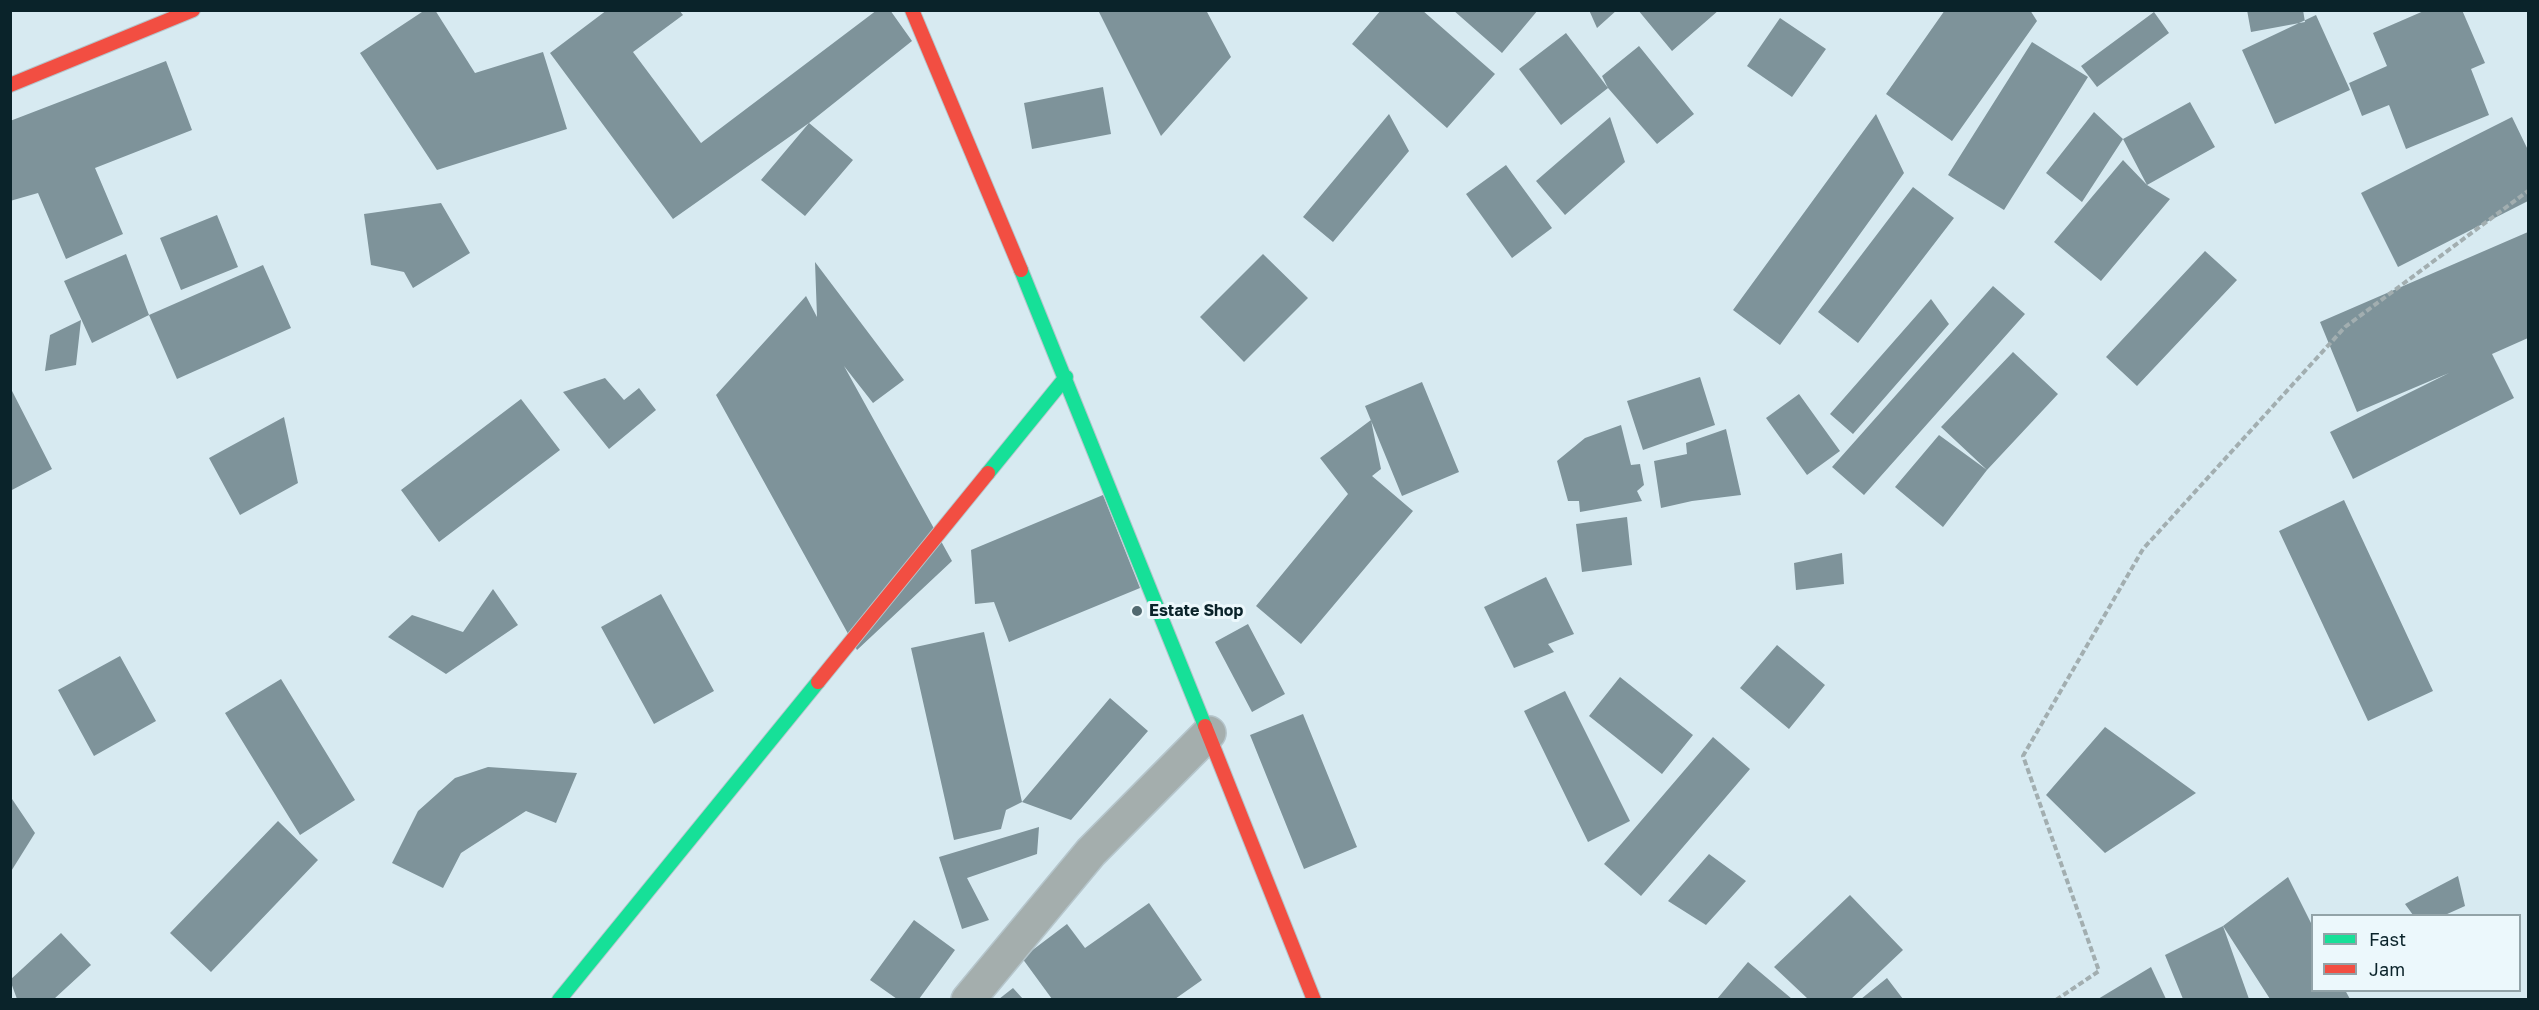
<!DOCTYPE html>
<style>
body{margin:0}
#map{position:relative;width:2539px;height:1010px;overflow:hidden;background:#d7eaf1;font-family:"Golos Text",sans-serif}
canvas{display:block}
.frame{position:absolute;inset:0;border:12px solid #0a232a;pointer-events:none}
.legend{position:absolute;left:2311px;top:914px;width:210px;height:78px;box-sizing:border-box;background:#ecf8fc;border:2px solid #92a3a8;margin:0;padding:8px 10px;list-style:none;font-size:18px;color:#0a232a}
.legend li{display:flex;align-items:center;gap:12px;height:30px}
.legend b{width:30px;border:2px solid #92a3a8}
</style>
<div id="map">
<canvas width="2539" height="1010"></canvas>
<div class="frame"></div>
<ul class="legend">
<li><b style="height:8px;background:#16e098"></b>Fast</li>
<li><b style="height:8px;background:#f24e42"></b>Jam</li>
</ul>
</div>
<script>
const c = document.querySelector('canvas').getContext('2d');
c.lineJoin = 'round';
function fillPath(path, color) {
  c.fillStyle = color;
  c.fill(path, 'evenodd');
}
function toPath(rows) {
  const path = new Path2D();
  for (const r of rows) {
    path.moveTo(r[0], r[1]);
    for (let i = 2; i < r.length; i += 2) path.lineTo(r[i], r[i + 1]);
  }
  return path;
}
function trace(path, color, width, dash) {
  c.strokeStyle = color;
  c.lineWidth = width;
  c.lineCap = dash ? 'butt' : 'round';
  c.setLineDash(dash || []);
  c.stroke(path);
}
function write(font, color, halo, rows, align = 'center') {
  c.font = font + ' "Golos Text",sans-serif';
  c.lineWidth = 6;
  c.setLineDash([]);
  c.textBaseline = 'middle';
  c.strokeStyle = halo;
  c.fillStyle = color;
  for (const [text, x, y, turn = 0] of rows) {
    c.save();
    c.translate(x, y);
    c.rotate((+turn || 0) * Math.PI / 180);
    c.textAlign = isNaN(turn) ? turn : align;
    if (halo) c.strokeText(text, 0, 0);
    c.fillText(text, 0, 0);
    c.restore();
  }
}
const building = toPath([
 [425,10,435,10,475,73,543,52,567,129,437,170,360,53],
 [607,10,679,10,683,15,633,52,701,143,877,10,890,10,912,41,809,123,673,219,550,53],
 [1098,10,1206,10,1231,57,1161,136],
 [1381,10,1422,10,1495,74,1447,128,1352,44],
 [1453,10,1538,10,1502,53],
 [1589,10,1617,10,1597,28],
 [1638,10,1719,10,1672,51],
 [1945,10,2030,10,2037,21,1952,141,1886,94],
 [2247,10,2303,10,2305,22,2251,32],
 [2426,10,2462,10,2485,63,2471,69,2489,115,2406,149,2389,105,2362,116,2349,83,2387,66,2373,33],
 [2154,12,2169,33,2097,87,2081,66],
 [2316,15,2350,90,2275,124,2242,50],
 [1780,18,1826,49,1792,97,1747,66],
 [1566,33,1608,88,1561,125,1519,69],
 [2032,42,2088,77,2004,210,1948,175],
 [1639,46,1694,114,1657,144,1608,88,1602,76],
 [166,61,192,130,95,168,123,234,66,259,38,193,10,201,10,121],
 [1103,87,1111,134,1032,149,1024,103],
 [2190,102,2215,147,2147,185,2123,139],
 [2094,112,2123,139,2082,202,2046,173],
 [1389,114,1409,151,1333,242,1303,217],
 [1876,114,1904,173,1780,345,1733,310],
 [1610,117,1625,162,1565,215,1536,181],
 [2512,117,2528,150,2528,201,2398,267,2361,193],
 [809,123,853,160,805,216,761,180],
 [2123,160,2147,185,2170,199,2101,281,2054,242],
 [1506,165,1552,228,1512,258,1466,194],
 [1913,187,1954,218,1858,343,1818,312],
 [441,203,470,253,413,288,404,272,371,265,364,214],
 [217,215,238,267,181,290,160,238],
 [2528,232,2528,338,2492,354,2514,398,2353,479,2330,432,2449,373,2357,412,2320,322],
 [2205,251,2237,280,2137,386,2106,357],
 [126,254,149,315,92,343,64,281],
 [1263,254,1308,298,1244,362,1200,317],
 [815,262,904,380,873,403,844,366,952,561,857,650,716,395,806,296,817,317],
 [263,265,291,328,177,379,149,315],
 [1993,286,2025,314,1864,495,1832,467],
 [1931,299,1949,324,1853,434,1830,414],
 [81,320,76,365,45,371,50,335],
 [2013,352,2058,394,1987,470,1941,427],
 [1700,377,1715,425,1643,450,1627,401],
 [605,378,624,400,639,388,656,410,609,449,563,392],
 [1422,382,1459,472,1402,496,1365,406],
 [10,387,52,469,10,491],
 [1799,394,1840,451,1807,475,1766,418],
 [521,399,560,450,439,542,401,490],
 [284,417,298,483,240,515,209,458],
 [1371,420,1381,469,1372,476,1413,511,1301,644,1256,606,1348,494,1320,458],
 [1621,425,1631,465,1640,464,1644,485,1637,491,1642,501,1580,512,1579,501,1568,501,1557,461,1585,438],
 [1726,429,1741,495,1692,501,1661,508,1654,461,1687,454,1686,443],
 [1939,435,1987,470,1943,527,1895,487],
 [1103,495,1140,588,1009,642,994,602,975,604,971,550],
 [2344,500,2433,691,2368,721,2279,531],
 [1627,517,1632,565,1582,572,1576,524],
 [1842,553,1844,584,1796,590,1794,563],
 [1546,577,1574,634,1548,644,1554,652,1514,668,1484,607],
 [493,589,518,625,446,674,388,637,412,615,463,632],
 [661,594,714,691,654,724,601,627],
 [1248,624,1285,694,1252,712,1215,642],
 [984,632,1022,802,1006,810,1001,829,954,840,911,648],
 [1777,645,1825,685,1789,729,1740,688],
 [120,656,156,721,94,756,58,690],
 [1620,677,1693,735,1662,774,1589,716],
 [281,679,355,800,300,835,225,713],
 [1565,691,1630,821,1588,842,1524,711],
 [1110,698,1148,731,1071,820,1022,802],
 [1303,714,1357,847,1304,869,1250,735],
 [2105,727,2196,793,2105,853,2046,795],
 [1713,737,1750,769,1641,896,1604,864],
 [488,767,577,773,556,823,526,811,461,853,443,888,392,863,418,811,455,778],
 [10,796,35,833,10,873],
 [278,821,318,860,211,972,170,933],
 [1039,827,1037,854,967,878,989,920,962,929,939,857],
 [1709,854,1746,881,1706,925,1668,901],
 [2458,876,2465,906,2445,915,2413,915,2405,904],
 [2288,877,2312,925,2312,990,2345,990,2350,999,2270,999,2223,926],
 [1850,895,1903,950,1851,999,1808,999,1774,967],
 [1149,903,1202,980,1175,999,1052,999,1022,958,1067,924,1085,948],
 [914,920,955,950,919,999,897,999,870,980],
 [2223,926,2249,999,2183,999,2165,955],
 [61,933,91,965,54,999,17,999,10,980],
 [1748,962,1792,999,1717,999],
 [2151,967,2166,999,2098,999],
 [1887,978,1903,999,1861,999],
 [1013,988,1023,999,999,999]
]);
const path = toPath([
 [2056,1000,2099,971,2023,756,2143,549,2345,327,2528,191]
]);
const street = toPath([
 [968,1000,1091,852,1209,733]
]);
const fast = toPath([
 [1021,270,1205,726],
 [988,473,1066,377],
 [559,1000,818,682]
]);
const jam = toPath([
 [912,10,1021,270],
 [10,85,193,10],
 [818,682,988,473],
 [1205,726,1314,1000]
]);
const markers = [
 [1137,611,6,"#526970"]
];
const poiNames = [
 ["Estate Shop",1149,611]
];
fillPath(building, '#7e939a');
trace(street, '#b5c5cb', 36);
trace(fast, '#b5c5cb', 16);
trace(jam, '#b5c5cb', 16);
trace(path, '#a2aeb0', 4, [6, 3]);
trace(street, '#a4aead', 33);
trace(fast, '#16e098', 14);
trace(jam, '#f24e42', 14);
for (const [x, y, r, color] of markers) {
  const dot = new Path2D();
  dot.arc(x, y, r, 0, 2 * Math.PI);
  c.fillStyle = color;
  c.fill(dot);
  trace(dot, '#ecf8fc', 2);
}
write('bold 16px', '#0a232a', '#ecf8fc', poiNames, 'left');
</script>
